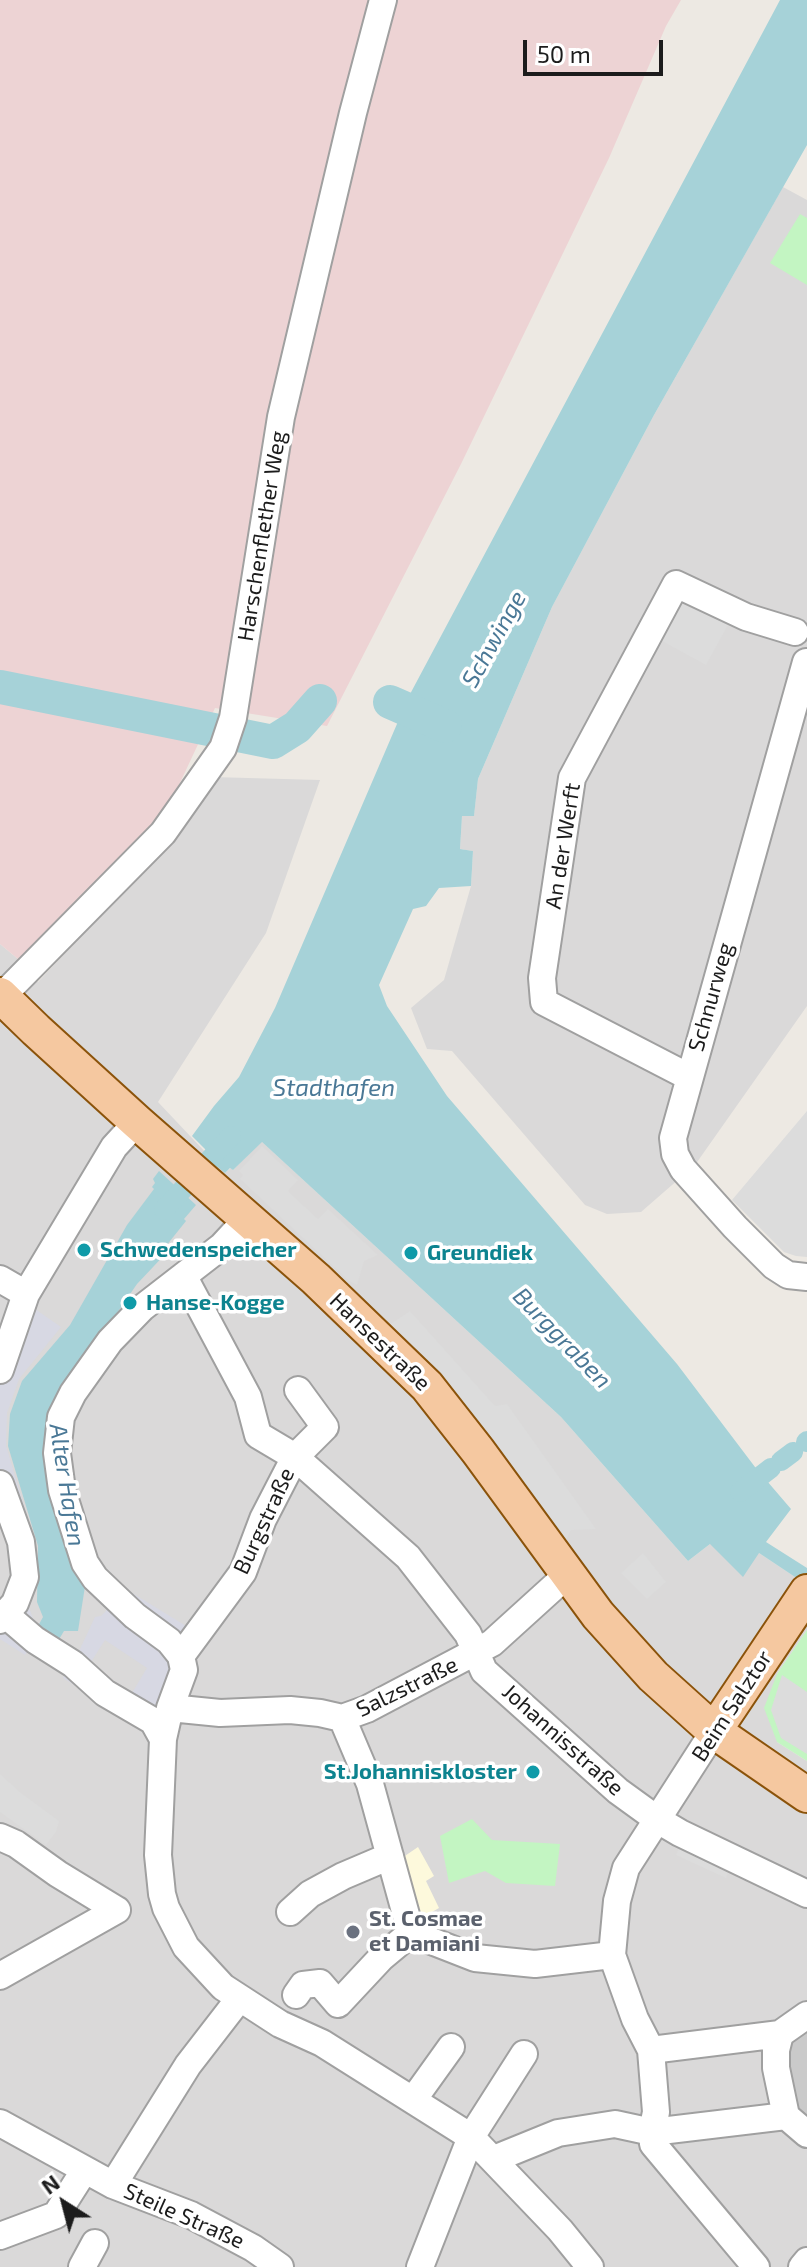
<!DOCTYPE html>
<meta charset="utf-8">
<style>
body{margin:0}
#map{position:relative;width:807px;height:2267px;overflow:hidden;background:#ede9e3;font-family:"Exo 2",sans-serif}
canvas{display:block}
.north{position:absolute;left:24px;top:2163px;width:80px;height:80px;-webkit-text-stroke:6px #fff;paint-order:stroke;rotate:324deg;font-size:22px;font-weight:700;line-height:32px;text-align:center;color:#1c1c1c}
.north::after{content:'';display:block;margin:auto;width:28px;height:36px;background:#1c1c1c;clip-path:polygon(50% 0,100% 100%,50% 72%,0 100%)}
.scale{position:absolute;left:523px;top:40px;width:140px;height:36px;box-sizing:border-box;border:4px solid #1c1c1c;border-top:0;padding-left:10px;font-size:24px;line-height:28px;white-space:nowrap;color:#1c1c1c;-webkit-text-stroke:6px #fff;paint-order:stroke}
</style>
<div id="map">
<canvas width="807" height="2267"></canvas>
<div class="north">N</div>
<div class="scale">50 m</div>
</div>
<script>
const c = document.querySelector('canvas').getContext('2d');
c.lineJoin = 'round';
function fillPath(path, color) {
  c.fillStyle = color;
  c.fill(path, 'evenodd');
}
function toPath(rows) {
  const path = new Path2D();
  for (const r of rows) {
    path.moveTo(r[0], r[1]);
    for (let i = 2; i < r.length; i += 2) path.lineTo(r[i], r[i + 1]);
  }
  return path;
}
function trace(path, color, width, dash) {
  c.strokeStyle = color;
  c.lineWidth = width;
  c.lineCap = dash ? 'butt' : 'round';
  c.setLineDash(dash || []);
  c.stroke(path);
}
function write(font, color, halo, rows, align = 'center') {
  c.font = font + ' "Exo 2",sans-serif';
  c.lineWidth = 7;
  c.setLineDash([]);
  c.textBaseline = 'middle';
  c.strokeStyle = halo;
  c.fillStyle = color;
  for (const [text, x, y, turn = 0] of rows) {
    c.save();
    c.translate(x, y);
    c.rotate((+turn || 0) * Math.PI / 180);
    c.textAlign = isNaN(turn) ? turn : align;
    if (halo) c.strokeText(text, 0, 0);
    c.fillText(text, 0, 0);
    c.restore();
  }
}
const residential = toPath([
 [783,187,807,200,807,1006,695,1165,641,1212,607,1214,585,1205,452,1051,427,1049,411,1008,444,980,471,886,473,851,460,849,462,815,474,815,478,779,552,607,654,415],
 [212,777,320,780,266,933,158,1102,225,1173,231,1168,233,1170,261,1141,561,1417,688,1561,710,1544,759,1553,807,1585,807,1630,777,1674,777,1742,807,1761,807,2267,0,2267,0,944,24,964,38,982,173,838]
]);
const commercial = toPath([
 [0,0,681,0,666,26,609,158,461,464,327,726,215,708,164,817,24,964,0,944]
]);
const education = toPath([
 [418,1847,434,1876,426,1881,439,1908,418,1920,396,1862]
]);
const religious = toPath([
 [807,2024,807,2128,790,2113,786,2039]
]);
const park = toPath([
 [800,214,807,218,807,285,770,263],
 [807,1630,807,1761,777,1742,764,1708,777,1674],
 [472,1819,492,1840,560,1844,555,1886,506,1883,485,1871,449,1883,440,1836]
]);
const parking = toPath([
 [678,593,730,621,706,665,655,637],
 [807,1111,807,1257,796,1256,784,1252,732,1200],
 [262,1146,298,1180,288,1191,293,1196,318,1219,328,1209,378,1255,364,1261,357,1285,349,1281,240,1179,243,1175,239,1171],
 [410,1311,495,1406,507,1404,596,1529,571,1530,564,1544,386,1327],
 [643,1553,666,1582,647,1599,621,1573],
 [782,1675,807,1692,807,1754,781,1738,771,1710],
 [0,1774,21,1793,59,1821,56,1832,46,1845,0,1812],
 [682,1841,732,1864,726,1878,676,1855]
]);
const plaza = toPath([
 [22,1300,61,1327,19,1379,7,1413,6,1446,36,1546,35,1593,27,1602,36,1627,42,1633,25,1655,0,1639,0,1611,18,1569,0,1501,0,1356],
 [111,1580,204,1637,189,1664,163,1739,63,1678,73,1664,95,1617,101,1616,106,1611],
 [105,1640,147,1668,132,1693,89,1665]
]);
const water = toPath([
 [780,0,807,0,807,145,654,415,552,607,478,779,474,816,462,816,460,849,473,851,471,886,439,888,426,906,413,909,379,985,387,1006,447,1096,677,1364,755,1467,791,1509,766,1542,807,1568,807,1585,759,1553,743,1577,710,1544,688,1561,561,1417,262,1142,233,1170,230,1168,225,1173,214,1164,219,1158,210,1150,207,1151,192,1136,214,1106,239,1077,275,1008,409,696],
 [159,1171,196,1205,184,1219,186,1221,166,1246,170,1249,137,1284,81,1365,59,1406,86,1580,78,1631,64,1631,58,1641,37,1628,43,1617,37,1602,38,1546,8,1446,10,1414,22,1381,70,1325,127,1225,154,1189,152,1187,155,1183,153,1179]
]);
const canal = toPath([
 [164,1210,231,1136],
 [806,1442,807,1441],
 [781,1461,793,1452],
 [740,1492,771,1468]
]);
const river = toPath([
 [0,687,273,742,297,727,320,701],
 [390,702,445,726]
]);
const minor = toPath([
 [806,662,673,1138,675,1154,683,1169,735,1227,774,1266,788,1275,807,1277],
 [1,997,163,833,223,748,233,718,281,417,353,113,383,0],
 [689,1077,544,1002,542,978,572,778,676,584,746,617,795,632],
 [247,1219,222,1246,142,1308,110,1341,73,1393,61,1417,57,1453,62,1490,85,1563,95,1578,135,1616,169,1641,181,1656,184,1670,170,1708,163,1739,158,1855,162,1894,166,1908,186,1947,223,1987,280,2024,322,2043,471,2137,560,2230,590,2267],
 [184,1277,248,1397,258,1435,295,1457,408,1557,468,1634,484,1671,618,1791,658,1820,680,1833,807,1894],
 [0,1279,26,1294],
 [0,1370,26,1294,114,1147,137,1122],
 [0,1484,21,1542,25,1577,15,1603,0,1620],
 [6,1615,35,1640,73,1664,105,1693,153,1721,163,1739],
 [181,1656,243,1572,263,1519,295,1457,325,1427,298,1390],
 [170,1708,220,1713,290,1710,320,1713,342,1718,367,1709,492,1643,567,1575],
 [342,1718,370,1784,411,1933],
 [714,1731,626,1868,617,1901,612,1955,635,2019,651,2050,656,2112,652,2132,653,2144,756,2267],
 [0,1837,16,1844,58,1874,117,1910],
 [290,1912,310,1894,343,1876,390,1856],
 [411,1933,475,1958,535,1964,612,1955],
 [0,1976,117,1910],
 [296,1995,303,1985,320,1983,338,2004,381,1958,411,1933],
 [807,2015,780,2034,776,2050,776,2068,786,2116,807,2134],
 [651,2050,780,2034],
 [413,2100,451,2047],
 [0,2123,113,2185,191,2215,253,2248,280,2267],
 [494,2159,558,2133,615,2124,652,2132,786,2116],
 [113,2185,188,2065,239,1999],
 [0,2236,56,2215,84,2171],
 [82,2267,95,2243],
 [420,2267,471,2137,524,2054],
 [802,2267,807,2261]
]);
const major = toPath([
 [0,995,36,1030,137,1122,316,1279,427,1386,478,1451,598,1615,653,1676,714,1731,807,1795],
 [714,1731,807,1592]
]);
const markers = [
 [84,1250,8,"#0f9aa8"],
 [411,1253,8,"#0f9aa8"],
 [130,1303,8,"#0f9aa8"],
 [533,1772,8,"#0f9aa8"],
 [353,1932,8,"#6b7280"]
];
const streetNames = [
 ["Harschenflether Weg",262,536,-81],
 ["An der Werft",563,846,-81],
 ["Schnurweg",711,997,-74],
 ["Hansestraße",380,1342,44],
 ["Burgstraße",264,1521,-65],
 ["Salzstraße",407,1687,-26],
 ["Beim Salztor",732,1706,-57],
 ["Johannisstraße",563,1740,42],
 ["Steile Straße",184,2216,24]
];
const cultureNames = [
 ["Schwedenspeicher",100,1250],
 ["Greundiek",427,1253],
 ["Hanse-Kogge",146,1303],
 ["St.Johanniskloster",517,1772,"right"]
];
const worshipNames = [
 ["St. Cosmae",369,1919],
 ["et Damiani",369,1944]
];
const waterNames = [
 ["Schwinge",494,639,-61],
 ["Stadthafen",334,1088],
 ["Burggraben",562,1338,46],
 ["Alter Hafen",67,1485,81]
];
fillPath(residential, '#dad9d9');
fillPath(commercial, '#edd3d4');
fillPath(education, '#fdf9dc');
fillPath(religious, '#cacaca');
fillPath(park, '#c3f5c2');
fillPath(parking, '#dcdcdc');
fillPath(plaza, '#d7d8e3');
fillPath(water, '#a6d2d8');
trace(canal, '#a6d2d8', 20);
trace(river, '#a6d2d8', 34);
trace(minor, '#a0a0a0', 30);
trace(major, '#8b530a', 38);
trace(minor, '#fff', 26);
trace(major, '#f5c8a0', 34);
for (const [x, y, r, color] of markers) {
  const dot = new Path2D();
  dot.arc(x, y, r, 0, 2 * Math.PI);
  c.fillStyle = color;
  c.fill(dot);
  trace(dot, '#fff', 3);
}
write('22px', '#1c1c1c', '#fff', streetNames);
write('bold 22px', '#0d838f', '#fff', cultureNames, 'left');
write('bold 22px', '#5b616d', '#fff', worshipNames, 'left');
write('italic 24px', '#4a7896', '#fff', waterNames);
</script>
